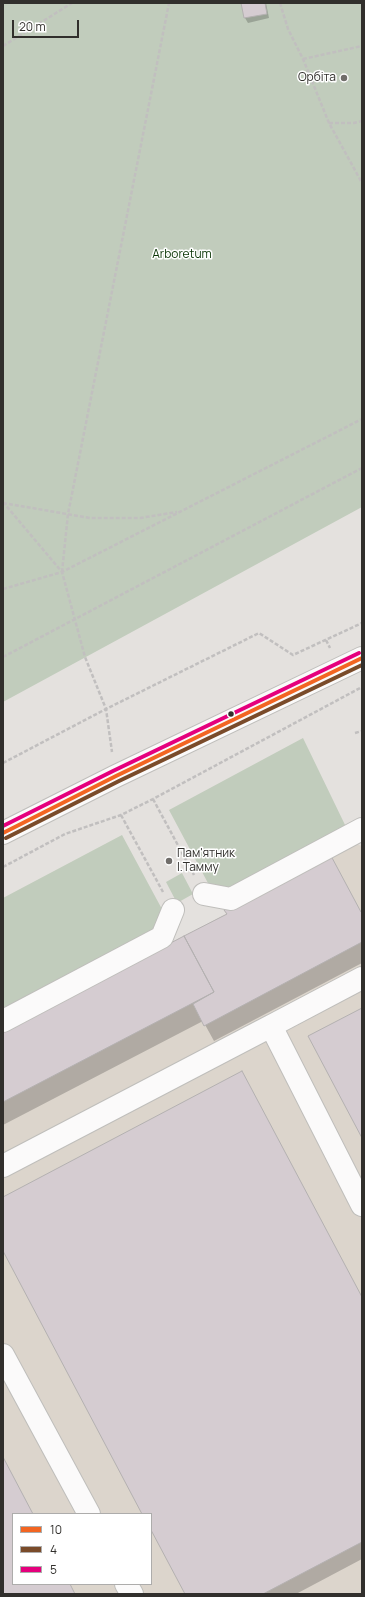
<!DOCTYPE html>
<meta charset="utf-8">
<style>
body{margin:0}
#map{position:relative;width:365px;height:1597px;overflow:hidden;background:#e4e1de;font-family:Manrope,sans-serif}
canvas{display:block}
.frame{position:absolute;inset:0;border:4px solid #312f2c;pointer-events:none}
.legend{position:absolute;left:12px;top:1513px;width:140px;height:72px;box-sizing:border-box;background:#fff;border:1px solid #adacab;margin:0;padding:5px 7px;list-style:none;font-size:12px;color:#312f2c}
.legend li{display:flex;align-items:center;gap:8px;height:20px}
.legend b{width:20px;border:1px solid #adacab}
.scale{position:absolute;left:12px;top:20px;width:67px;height:18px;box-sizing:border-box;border:2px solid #312f2c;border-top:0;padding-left:5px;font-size:12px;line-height:14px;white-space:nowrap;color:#312f2c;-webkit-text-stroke:3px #fff;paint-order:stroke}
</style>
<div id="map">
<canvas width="365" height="1597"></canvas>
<div class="frame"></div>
<ul class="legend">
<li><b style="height:5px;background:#f26522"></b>10</li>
<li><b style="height:5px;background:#7a4b2a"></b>4</li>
<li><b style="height:5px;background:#e5007d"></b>5</li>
</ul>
<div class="scale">20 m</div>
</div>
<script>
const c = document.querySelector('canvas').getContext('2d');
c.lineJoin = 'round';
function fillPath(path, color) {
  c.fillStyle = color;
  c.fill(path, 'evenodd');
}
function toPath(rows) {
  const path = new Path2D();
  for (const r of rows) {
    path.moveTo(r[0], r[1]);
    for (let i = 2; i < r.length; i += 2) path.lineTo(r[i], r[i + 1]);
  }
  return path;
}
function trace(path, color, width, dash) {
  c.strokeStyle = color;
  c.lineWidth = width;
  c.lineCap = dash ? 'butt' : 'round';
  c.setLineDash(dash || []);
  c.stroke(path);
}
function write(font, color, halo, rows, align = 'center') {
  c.font = font + ' Manrope,sans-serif';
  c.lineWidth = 3;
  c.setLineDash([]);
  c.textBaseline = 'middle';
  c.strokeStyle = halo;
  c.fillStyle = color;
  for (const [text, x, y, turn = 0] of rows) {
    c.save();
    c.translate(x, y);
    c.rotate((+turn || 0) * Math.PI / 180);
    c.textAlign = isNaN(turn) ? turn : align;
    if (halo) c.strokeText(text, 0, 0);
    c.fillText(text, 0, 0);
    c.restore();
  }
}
const built = toPath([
 [353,843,362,846,362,1594,3,1594,3,1031,226,914,224,910],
 [13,1514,151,1514,151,1584,13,1584]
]);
const green = toPath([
 [3,3,362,3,362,507,3,702],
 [303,738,347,829,230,892,209,885,169,810],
 [122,835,163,911,154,932,3,1012,3,898],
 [182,873,193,894,177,903,166,882]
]);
const shadow = toPath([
 [242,3,266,3,269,18,248,23,245,18],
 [361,913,362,913,362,963,214,1041,203,1021,3,1125,3,1032],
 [3,1198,362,1298,362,1559,296,1594,186,1594,151,1528,151,1514,143,1514,3,1249]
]);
const building = toPath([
 [241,3,265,3,267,14,244,18,241,3],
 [330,854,361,912,362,912,362,942,204,1026,193,1004,214,992,184,936,227,914,224,910,330,854],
 [184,936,214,992,3,1102,3,1031,184,936],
 [362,1008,362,1138,308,1036,362,1008],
 [242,1071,362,1297,362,1542,263,1594,185,1594,151,1530,151,1514,142,1514,3,1251,3,1197,242,1071],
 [3,1457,33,1514,13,1514,13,1584,70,1584,75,1594,3,1594,3,1457]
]);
const path = toPath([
 [280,3,288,29,303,59,329,123,362,183],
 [3,46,72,3],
 [303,59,362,46],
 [329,123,354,123,362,121],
 [3,502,62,572,85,657,106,709,112,752],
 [3,503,90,518,140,518,177,512],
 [62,572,68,514,169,3],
 [3,589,62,572,362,419],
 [326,640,330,648],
 [3,657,362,468],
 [355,733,362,731],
 [3,763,106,709,259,633,293,655,362,623],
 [153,799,194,875],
 [121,815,163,892],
 [3,867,65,834,121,815,153,799,362,687]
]);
const minor = toPath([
 [204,894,231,899,362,829],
 [362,978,271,1026,362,1205],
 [3,1021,162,937,173,910],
 [3,1166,271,1026],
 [3,1355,89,1514],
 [126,1584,132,1594]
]);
const major = toPath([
 [3,833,116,776,362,658]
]);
const bus1 = toPath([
 [3,833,116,776,362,658]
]);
const bus2 = toPath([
 [6,838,119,781,362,665]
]);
const bus3 = toPath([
 [3,826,113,771,359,653]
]);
const markers = [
 [344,78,4,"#706d6a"],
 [231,714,3.5,"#312f2c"],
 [169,861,4,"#706d6a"]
];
const poiNames = [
 ["Орбіта",336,78],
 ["Пам'ятник",177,854,"left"],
 ["І.Тамму",177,868,"left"]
];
const parkNames = [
 ["Arboretum",182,255]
];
fillPath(built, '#dcd5cc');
fillPath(green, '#c1ccbc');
fillPath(shadow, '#0003');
fillPath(building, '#d5ccd1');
trace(building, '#b4b1b1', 1);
trace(minor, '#bfbebb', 24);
trace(major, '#bfbebb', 24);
trace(path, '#c1bfbf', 2.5, [4, 2]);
trace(minor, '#fbfafa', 22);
trace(major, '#fbfafa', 22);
trace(bus1, '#f26522', 4);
trace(bus2, '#7a4b2a', 4);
trace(bus3, '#e5007d', 4);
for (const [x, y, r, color] of markers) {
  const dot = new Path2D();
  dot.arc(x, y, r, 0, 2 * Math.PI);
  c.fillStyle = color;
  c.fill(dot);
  trace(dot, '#fff', 1.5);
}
write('12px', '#312f2c', '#fff', poiNames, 'right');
write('12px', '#093404', '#fff', parkNames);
</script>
